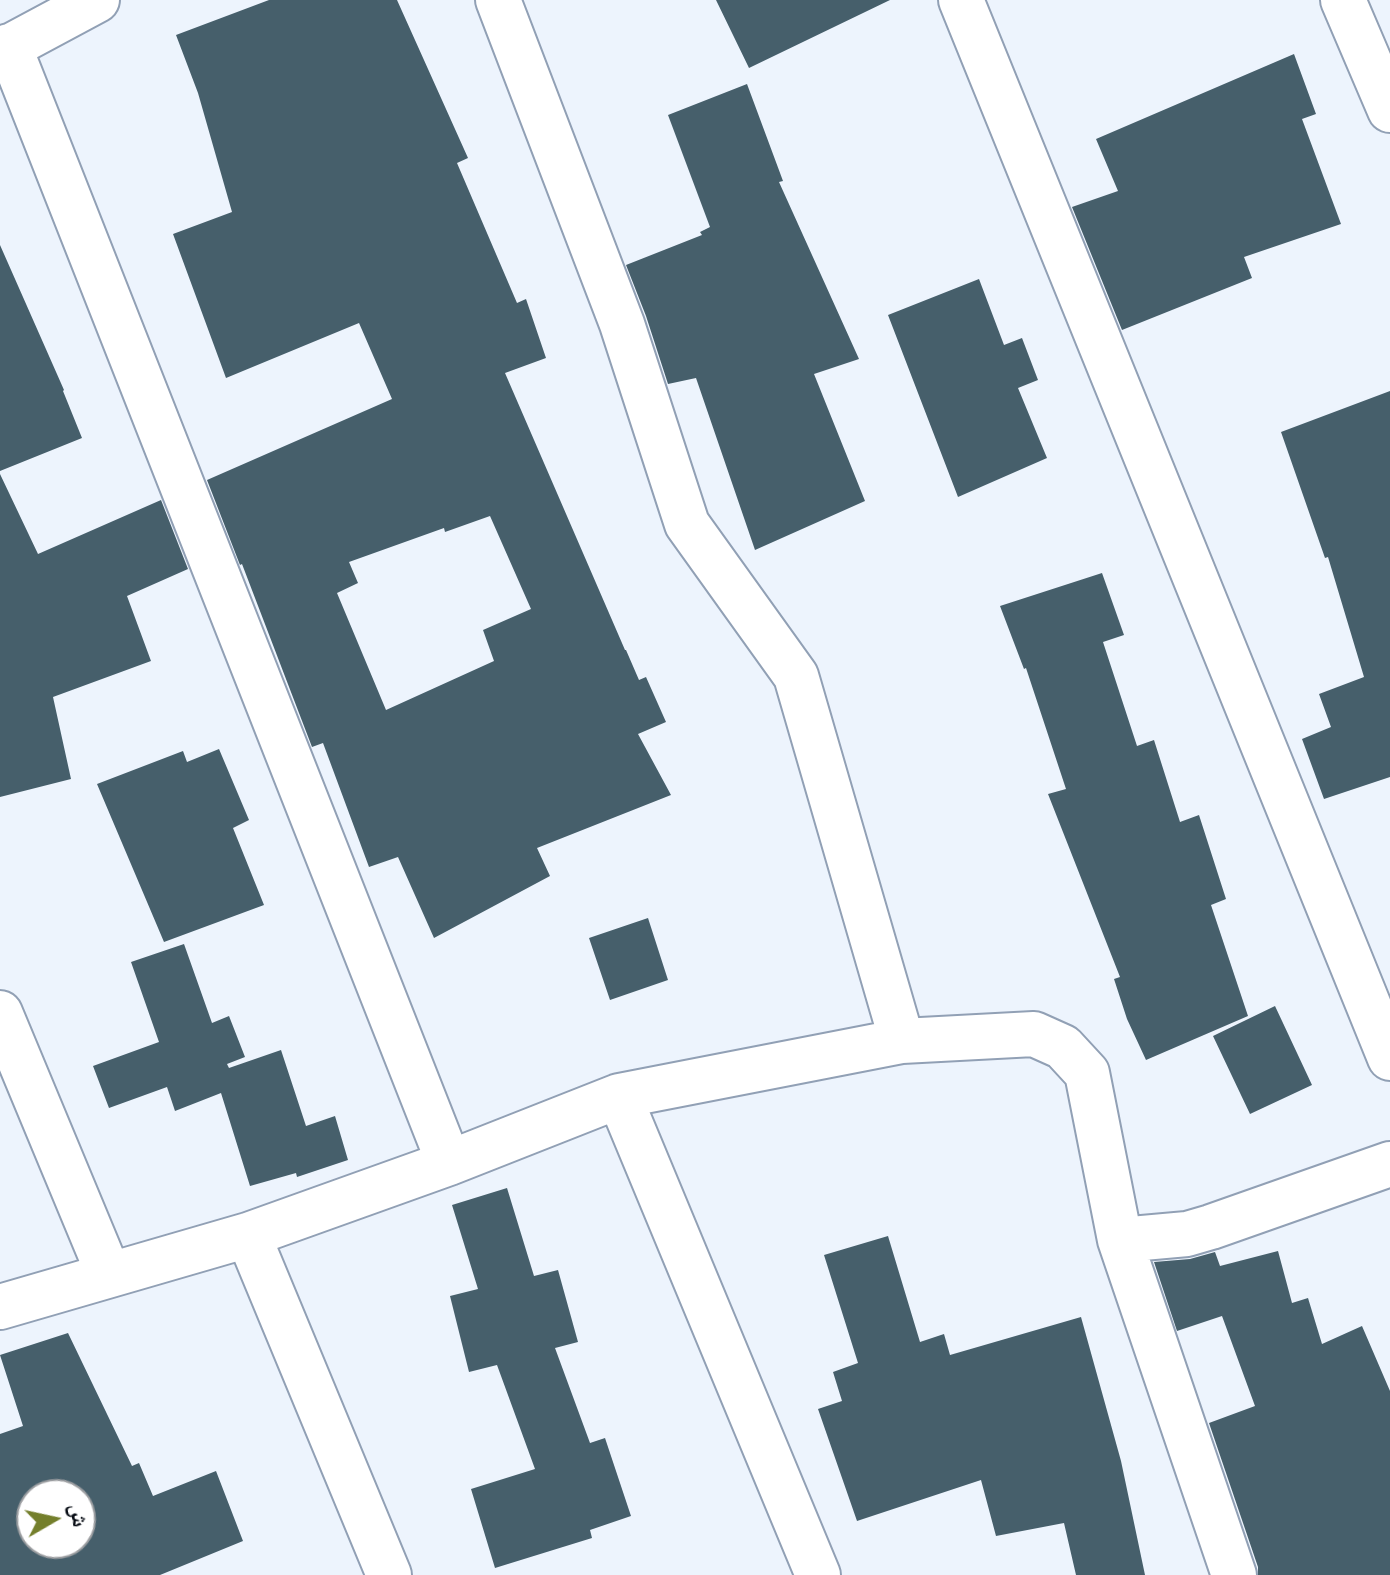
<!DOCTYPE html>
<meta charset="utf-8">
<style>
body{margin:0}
#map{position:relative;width:1390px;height:1575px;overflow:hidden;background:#edf4fd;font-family:"Sofia Sans Condensed","Noto Naskh Arabic",sans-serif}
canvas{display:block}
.north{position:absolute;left:16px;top:1479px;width:80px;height:80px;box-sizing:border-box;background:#fff;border:2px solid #9c9ea1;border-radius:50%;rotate:81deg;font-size:22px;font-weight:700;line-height:32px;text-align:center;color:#070c14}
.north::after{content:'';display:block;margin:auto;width:28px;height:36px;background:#747f2c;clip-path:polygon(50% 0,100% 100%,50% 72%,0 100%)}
</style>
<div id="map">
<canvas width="1390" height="1575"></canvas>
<div class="north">ش</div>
</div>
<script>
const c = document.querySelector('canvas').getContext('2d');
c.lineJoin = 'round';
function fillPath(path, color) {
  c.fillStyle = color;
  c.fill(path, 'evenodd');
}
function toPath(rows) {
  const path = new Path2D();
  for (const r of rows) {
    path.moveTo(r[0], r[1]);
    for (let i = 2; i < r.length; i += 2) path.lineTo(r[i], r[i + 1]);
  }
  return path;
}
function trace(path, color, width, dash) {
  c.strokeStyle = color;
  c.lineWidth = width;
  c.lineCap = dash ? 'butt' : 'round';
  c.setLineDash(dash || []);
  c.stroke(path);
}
const building = toPath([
 [269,0,397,0,468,158,457,163,517,303,526,299,546,358,505,373,625,650,626,650,639,680,646,677,666,722,638,734,671,795,537,848,550,876,434,938,398,857,369,867,323,743,312,747,242,564,240,565,207,480,392,399,359,323,226,378,173,234,232,212,198,93,176,35],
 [490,516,531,609,483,630,494,661,386,710,337,593,358,583,349,562,444,528,445,532],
 [716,0,890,0,749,68],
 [1294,54,1316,114,1302,119,1341,224,1244,257,1252,278,1122,330,1072,207,1118,191,1096,139],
 [747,84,783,181,779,182,859,359,814,374,865,501,755,550,696,378,668,384,646,316,626,265,702,235,700,232,710,227,668,115],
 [0,245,64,390,63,391,82,438,0,471],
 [979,279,1004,345,1022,338,1038,380,1018,388,1047,458,958,497,888,315],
 [1390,391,1390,777,1324,799,1302,739,1331,727,1319,694,1364,677,1328,557,1325,558,1281,432],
 [0,474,38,554,161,500,188,569,127,596,151,661,53,697,71,779,0,797],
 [1102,573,1124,635,1103,642,1137,746,1154,740,1180,822,1199,815,1226,899,1211,905,1248,1016,1146,1060,1127,1019,1114,979,1120,977,1048,794,1066,789,1026,668,1024,669,1000,606],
 [219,749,249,820,233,828,264,905,164,942,97,784,183,751,187,762],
 [648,918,668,980,610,1000,589,938],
 [184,944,212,1023,229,1016,245,1057,227,1064,229,1068,281,1050,306,1126,335,1116,348,1160,297,1177,296,1173,250,1186,221,1093,175,1111,167,1087,109,1108,93,1066,159,1042,131,962],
 [1275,1006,1312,1085,1250,1114,1213,1036],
 [507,1188,534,1276,558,1270,578,1342,555,1348,590,1443,605,1438,631,1516,590,1530,592,1538,495,1568,471,1489,535,1469,497,1365,469,1372,450,1296,478,1289,452,1205],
 [888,1236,920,1342,944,1334,950,1355,1081,1317,1121,1461,1145,1575,1076,1575,1064,1523,996,1536,981,1480,857,1521,818,1409,842,1401,833,1372,858,1363,824,1255],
 [1278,1251,1292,1303,1308,1298,1322,1344,1362,1326,1390,1391,1390,1575,1258,1575,1258,1567,1209,1423,1255,1406,1222,1316,1177,1331,1154,1262,1190,1259,1215,1252,1220,1266],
 [68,1333,132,1466,139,1463,153,1496,216,1471,243,1541,160,1575,0,1575,0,1434,23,1426,0,1355],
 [32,1495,80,1495,80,1543,32,1543]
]);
const street = toPath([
 [498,0,622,324,687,524,796,676,902,1041],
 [961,0,1390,1058],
 [1343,0,1390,110],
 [9,46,449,1163],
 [0,52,97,0],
 [0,1013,109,1275],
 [619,1096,818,1575],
 [248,1235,389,1575],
 [1120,1240,1187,1234,1211,1227,1390,1164],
 [0,1307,248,1235,449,1163,619,1096,902,1041,1034,1034,1063,1047,1087,1073,1120,1240,1234,1575]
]);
fillPath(building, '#465f6b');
trace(street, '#91a0b5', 48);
trace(street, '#fff', 44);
</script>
